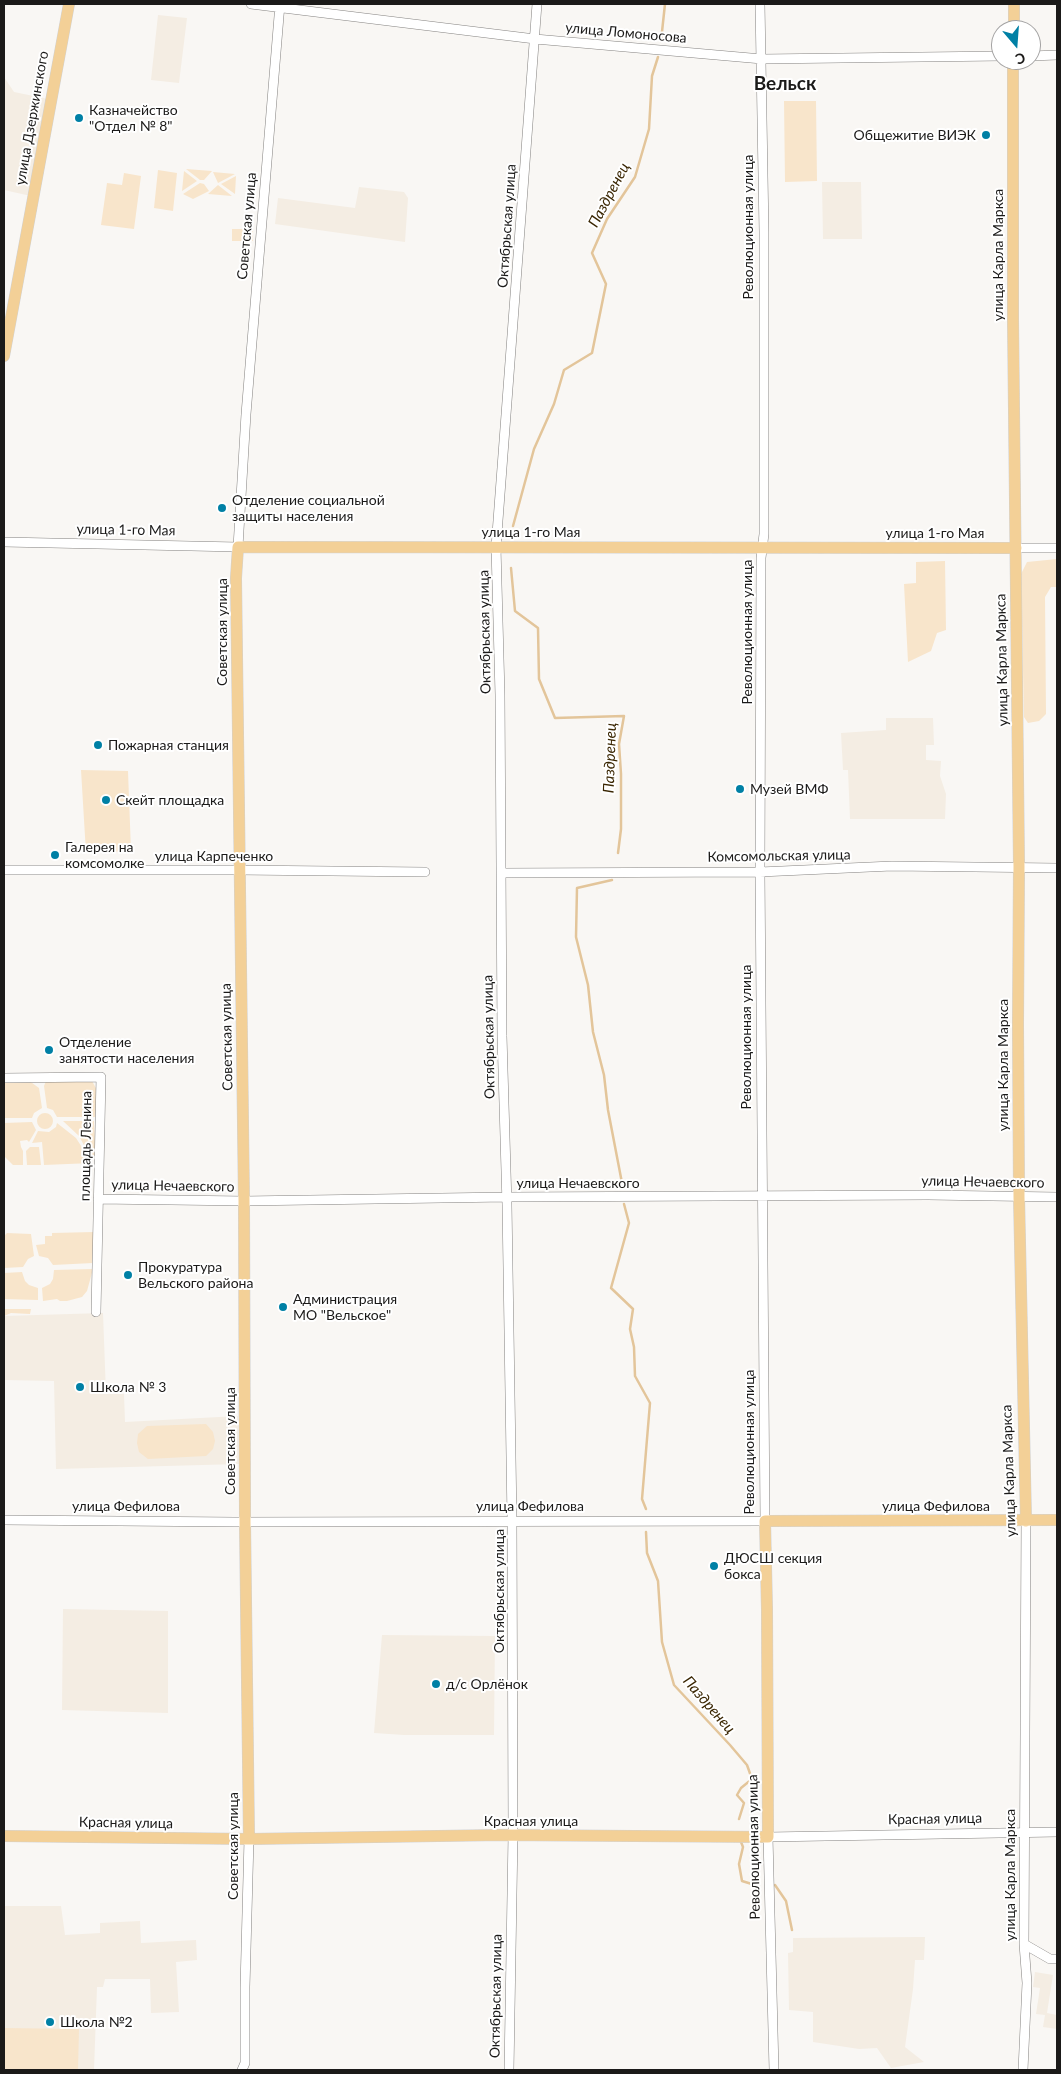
<!DOCTYPE html>
<meta charset="utf-8">
<style>
body{margin:0}
#map{position:relative;width:1061px;height:2074px;overflow:hidden;background:#f9f7f4;font-family:Lato,sans-serif}
canvas{display:block}
.frame{position:absolute;inset:0;border:5px solid #1b1a19;pointer-events:none}
.north{position:absolute;left:991px;top:20px;width:50px;height:50px;box-sizing:border-box;background:#fff;border:1px solid #a4a3a3;border-radius:50%;rotate:162deg;font-size:14px;font-weight:700;line-height:20px;text-align:center;color:#1b1a19}
.north::after{content:'';display:block;margin:auto;width:18px;height:22px;background:#0080a5;clip-path:polygon(50% 0,100% 100%,50% 72%,0 100%)}
</style>
<div id="map">
<canvas width="1061" height="2074"></canvas>
<div class="frame"></div>
<div class="north">С</div>
</div>
<script>
const c = document.querySelector('canvas').getContext('2d');
c.lineJoin = 'round';
function fillPath(path, color) {
  c.fillStyle = color;
  c.fill(path, 'evenodd');
}
function toPath(rows) {
  const path = new Path2D();
  for (const r of rows) {
    if (r.length === 3) {
      path.moveTo(r[0] + r[2], r[1]);
      path.arc(r[0], r[1], r[2], 0, 2 * Math.PI);
      continue;
    }
    path.moveTo(r[0], r[1]);
    for (let i = 2; i < r.length; i += 2) path.lineTo(r[i], r[i + 1]);
  }
  return path;
}
function trace(path, color, width, dash) {
  c.strokeStyle = color;
  c.lineWidth = width;
  c.lineCap = dash ? 'butt' : 'round';
  c.setLineDash(dash || []);
  c.stroke(path);
}
function write(font, color, halo, rows, align = 'center') {
  c.font = font + ' Lato,sans-serif';
  c.lineWidth = 4;
  c.setLineDash([]);
  c.textBaseline = 'middle';
  c.strokeStyle = halo;
  c.fillStyle = color;
  for (const [text, x, y, turn = 0] of rows) {
    c.save();
    c.translate(x, y);
    c.rotate((+turn || 0) * Math.PI / 180);
    c.textAlign = isNaN(turn) ? turn : align;
    if (halo) c.strokeText(text, 0, 0);
    c.fillText(text, 0, 0);
    c.restore();
  }
}
const built = toPath([
 [158,15,187,18,179,83,151,80],
 [4,77,14,92,48,99,31,196,4,190],
 [822,182,861,182,862,239,823,239],
 [359,187,404,192,408,198,405,242,275,224,278,198,355,208],
 [886,718,933,718,934,745,926,745,926,760,941,761,940,776,946,794,945,819,850,819,848,770,843,770,841,733,886,730],
 [103,1313,106,1394,124,1394,125,1422,238,1416,239,1464,56,1469,54,1381,4,1380,4,1316],
 [63,1609,168,1611,168,1713,62,1710],
 [382,1635,495,1636,494,1735,404,1735,374,1733],
 [4,1906,61,1906,65,1935,100,1933,100,1923,140,1921,141,1943,196,1940,197,1960,176,1962,179,2012,151,2013,150,1979,105,1979,103,1987,97,1987,94,2070,4,2070],
 [918,1937,925,1937,924,1960,915,1960,913,1989,905,2047,924,2062,891,2068,877,2048,859,2049,813,2042,813,2012,789,2010,788,1953,793,1952,793,1938],
 [1035,1972,1053,1975,1047,2013,1057,2015,1057,2029,1043,2027,1045,2015,1036,2014,1040,1988,1033,1987]
]);
const green = toPath([
 [784,101,816,101,817,181,785,182],
 [186,169,212,171,204,180,200,180],
 [158,170,177,173,173,211,154,208],
 [184,171,197,181,182,191],
 [213,172,235,174,218,183],
 [124,173,141,176,134,229,101,225,107,183,122,185],
 [236,176,235,194,221,184],
 [200,183,204,184,209,191,193,199,183,194],
 [218,185,232,196,208,194],
 [232,229,253,229,253,241,232,241],
 [1057,559,1057,587,1051,587,1045,597,1046,714,1039,721,1028,723,1024,717,1021,574,1027,562],
 [945,561,946,630,937,633,931,651,908,662,904,584,916,583,916,562],
 [81,770,128,771,131,851,86,853],
 [28,1080,39,1088,42,1108,34,1113,32,1118,4,1118,4,1081],
 [46,1081,92,1081,97,1090,97,1117,57,1117,53,1110,47,1108,44,1086],
 [45,1121,8],
 [63,1121,94,1121,96,1161,86,1149,79,1136],
 [32,1122,36,1130,29,1142,27,1140,20,1141,21,1147,23,1151,23,1165,13,1165,4,1156,4,1123],
 [57,1123,76,1138,92,1163,44,1165,42,1142,32,1143,38,1131,49,1132,56,1127],
 [30,1147,39,1147,41,1165,27,1165,26,1151],
 [94,1232,93,1263,53,1265,48,1258,39,1256,36,1245,45,1244,45,1236,52,1236,52,1233],
 [7,1233,31,1234,34,1256,28,1259,23,1267,4,1268,4,1236],
 [93,1269,87,1291,82,1297,67,1301,60,1301,57,1299,43,1301,42,1288,50,1284,53,1279,54,1270],
 [22,1272,25,1281,29,1285,38,1288,38,1300,4,1299,4,1273],
 [4,1309,31,1309,30,1314,11,1313,4,1316,4,1318],
 [206,1424,213,1432,215,1441,213,1449,206,1456,148,1459,139,1452,137,1443,138,1434,147,1426],
 [4,2028,79,2029,78,2070,4,2070]
]);
const stream = toPath([
 [661,41,665,4],
 [513,526,534,449,554,404,564,370,592,353,606,284,592,253,607,219,635,177,649,129,652,76,658,57],
 [511,568,515,611,538,628,539,679,555,718,624,716,619,744,621,774,621,829,618,853],
 [612,880,577,888,576,937,588,985,593,1032,604,1075,608,1110,622,1183],
 [624,1204,629,1223,611,1288,633,1309,630,1329,634,1347,635,1376,650,1403,642,1499,646,1509],
 [646,1532,647,1553,658,1581,662,1642,674,1685,730,1745,747,1765,752,1779,741,1788,737,1795,744,1803,739,1819],
 [741,1842,743,1847,739,1864,742,1881,755,1885],
 [775,1885,786,1901,792,1930]
]);
const minor = toPath([
 [251,4,535,39,762,59,1001,56],
 [1031,56,1057,55],
 [4,542,238,547,246,414,280,4],
 [1016,548,1057,548],
 [4,870,239,870,425,872],
 [501,873,760,872,892,866,1057,868],
 [4,1078,101,1077,96,1312],
 [98,1199,244,1201,507,1197,928,1195,1057,1197],
 [4,1520,235,1522,765,1521,760,872,761,558,764,534,764,232,760,4],
 [1024,1944,1050,1959,1057,1959],
 [242,2070,245,2063,245,1987,249,1839],
 [509,2070,513,1835,512,1520,507,1205,502,1036,500,695,496,547,537,4],
 [774,2070,768,1837,1057,1832],
 [1023,2070,1027,1983,1024,1944,1026,1521]
]);
const major = toPath([
 [1014,30,1014,4],
 [1013,60,1013,319,1019,866,1018,1024,1019,1197,1026,1521],
 [4,356,69,4],
 [4,1836,249,1839,501,1835,768,1837,767,1610,765,1521,1057,1520],
 [249,1839,245,1522,244,1201,236,578,238,547,1016,548]
]);
const markers = [
 [79,118,5,"#0080a5"],
 [986,135,5,"#0080a5"],
 [222,508,5,"#0080a5"],
 [98,745,5,"#0080a5"],
 [740,789,5,"#0080a5"],
 [106,800,5,"#0080a5"],
 [55,855,5,"#0080a5"],
 [49,1050,5,"#0080a5"],
 [128,1275,5,"#0080a5"],
 [283,1307,5,"#0080a5"],
 [80,1387,5,"#0080a5"],
 [714,1566,5,"#0080a5"],
 [436,1684,5,"#0080a5"],
 [50,2022,5,"#0080a5"]
];
const streetNames = [
 ["улица Ломоносова",626,33,5],
 ["улица Дзержинского",32,118,-80],
 ["Советская улица",247,226,-85],
 ["Октябрьская улица",507,226,-86],
 ["Революционная улица",748,227,-90],
 ["улица Карла Маркса",998,255,-90],
 ["улица 1-го Мая",126,530,1],
 ["улица 1-го Мая",531,532],
 ["улица 1-го Мая",935,533],
 ["Советская улица",222,632,-90],
 ["Октябрьская улица",485,632,-91],
 ["Революционная улица",747,632,-90],
 ["улица Карла Маркса",1002,660,-91],
 ["улица Карпеченко",214,856],
 ["Комсомольская улица",779,856,-1],
 ["Советская улица",227,1037,-91],
 ["Октябрьская улица",489,1037,-91],
 ["Революционная улица",746,1037,-90],
 ["улица Карла Маркса",1003,1065,-90],
 ["площадь Ленина",86,1146,-89],
 ["улица Нечаевского",983,1182,1],
 ["улица Нечаевского",578,1183],
 ["улица Нечаевского",173,1186,1],
 ["Советская улица",230,1441,-90],
 ["Революционная улица",749,1442,-90],
 ["улица Карла Маркса",1009,1471,-92],
 ["улица Фефилова",126,1506],
 ["улица Фефилова",530,1506],
 ["улица Фефилова",936,1506],
 ["Октябрьская улица",499,1591,-90],
 ["Красная улица",935,1819,-1],
 ["Красная улица",531,1821],
 ["Красная улица",126,1823,1],
 ["Советская улица",233,1846,-90],
 ["Революционная улица",754,1847,-91],
 ["улица Карла Маркса",1010,1875,-90],
 ["Октябрьская улица",496,1996,-89]
];
const poiNames = [
 ["Казначейство",89,110],
 ["\"Отдел № 8\"",89,126],
 ["Общежитие ВИЭК",976,135,"right"],
 ["Отделение социальной",232,500],
 ["защиты населения",232,516],
 ["Пожарная станция",108,745],
 ["Музей ВМФ",750,789],
 ["Скейт площадка",116,800],
 ["Галерея на",65,847],
 ["комсомолке",65,863],
 ["Отделение",59,1042],
 ["занятости населения",59,1058],
 ["Прокуратура",138,1267],
 ["Вельского района",138,1283],
 ["Администрация",293,1299],
 ["МО \"Вельское\"",293,1315],
 ["Школа № 3",90,1387],
 ["ДЮСШ секция",724,1558],
 ["бокса",724,1574],
 ["д/с Орлёнок",446,1684],
 ["Школа №2",60,2022]
];
const waterNames = [
 ["Паздренец",609,195,-62],
 ["Паздренец",610,758,-88],
 ["Паздренец",709,1705,49]
];
const districtNames = [
 ["Вельск",785,84]
];
fillPath(built, '#f4ede3');
fillPath(green, '#f8e5cb');
trace(stream, '#e3c59a', 2.5);
trace(minor, '#858381', 10);
trace(major, '#d1d1d1', 12);
trace(minor, '#fff', 9);
trace(major, '#f3d097', 11);
for (const [x, y, r, color] of markers) {
  const dot = new Path2D();
  dot.arc(x, y, r, 0, 2 * Math.PI);
  c.fillStyle = color;
  c.fill(dot);
  trace(dot, '#fff', 2);
}
write('14px', '#1b1a19', '#fff', streetNames);
write('14px', '#1b1a19', '#fff', poiNames, 'left');
write('italic 15px', '#3a2602', '#fff', waterNames);
write('bold 19px', '#1b1a19', '#fff', districtNames);
</script>
